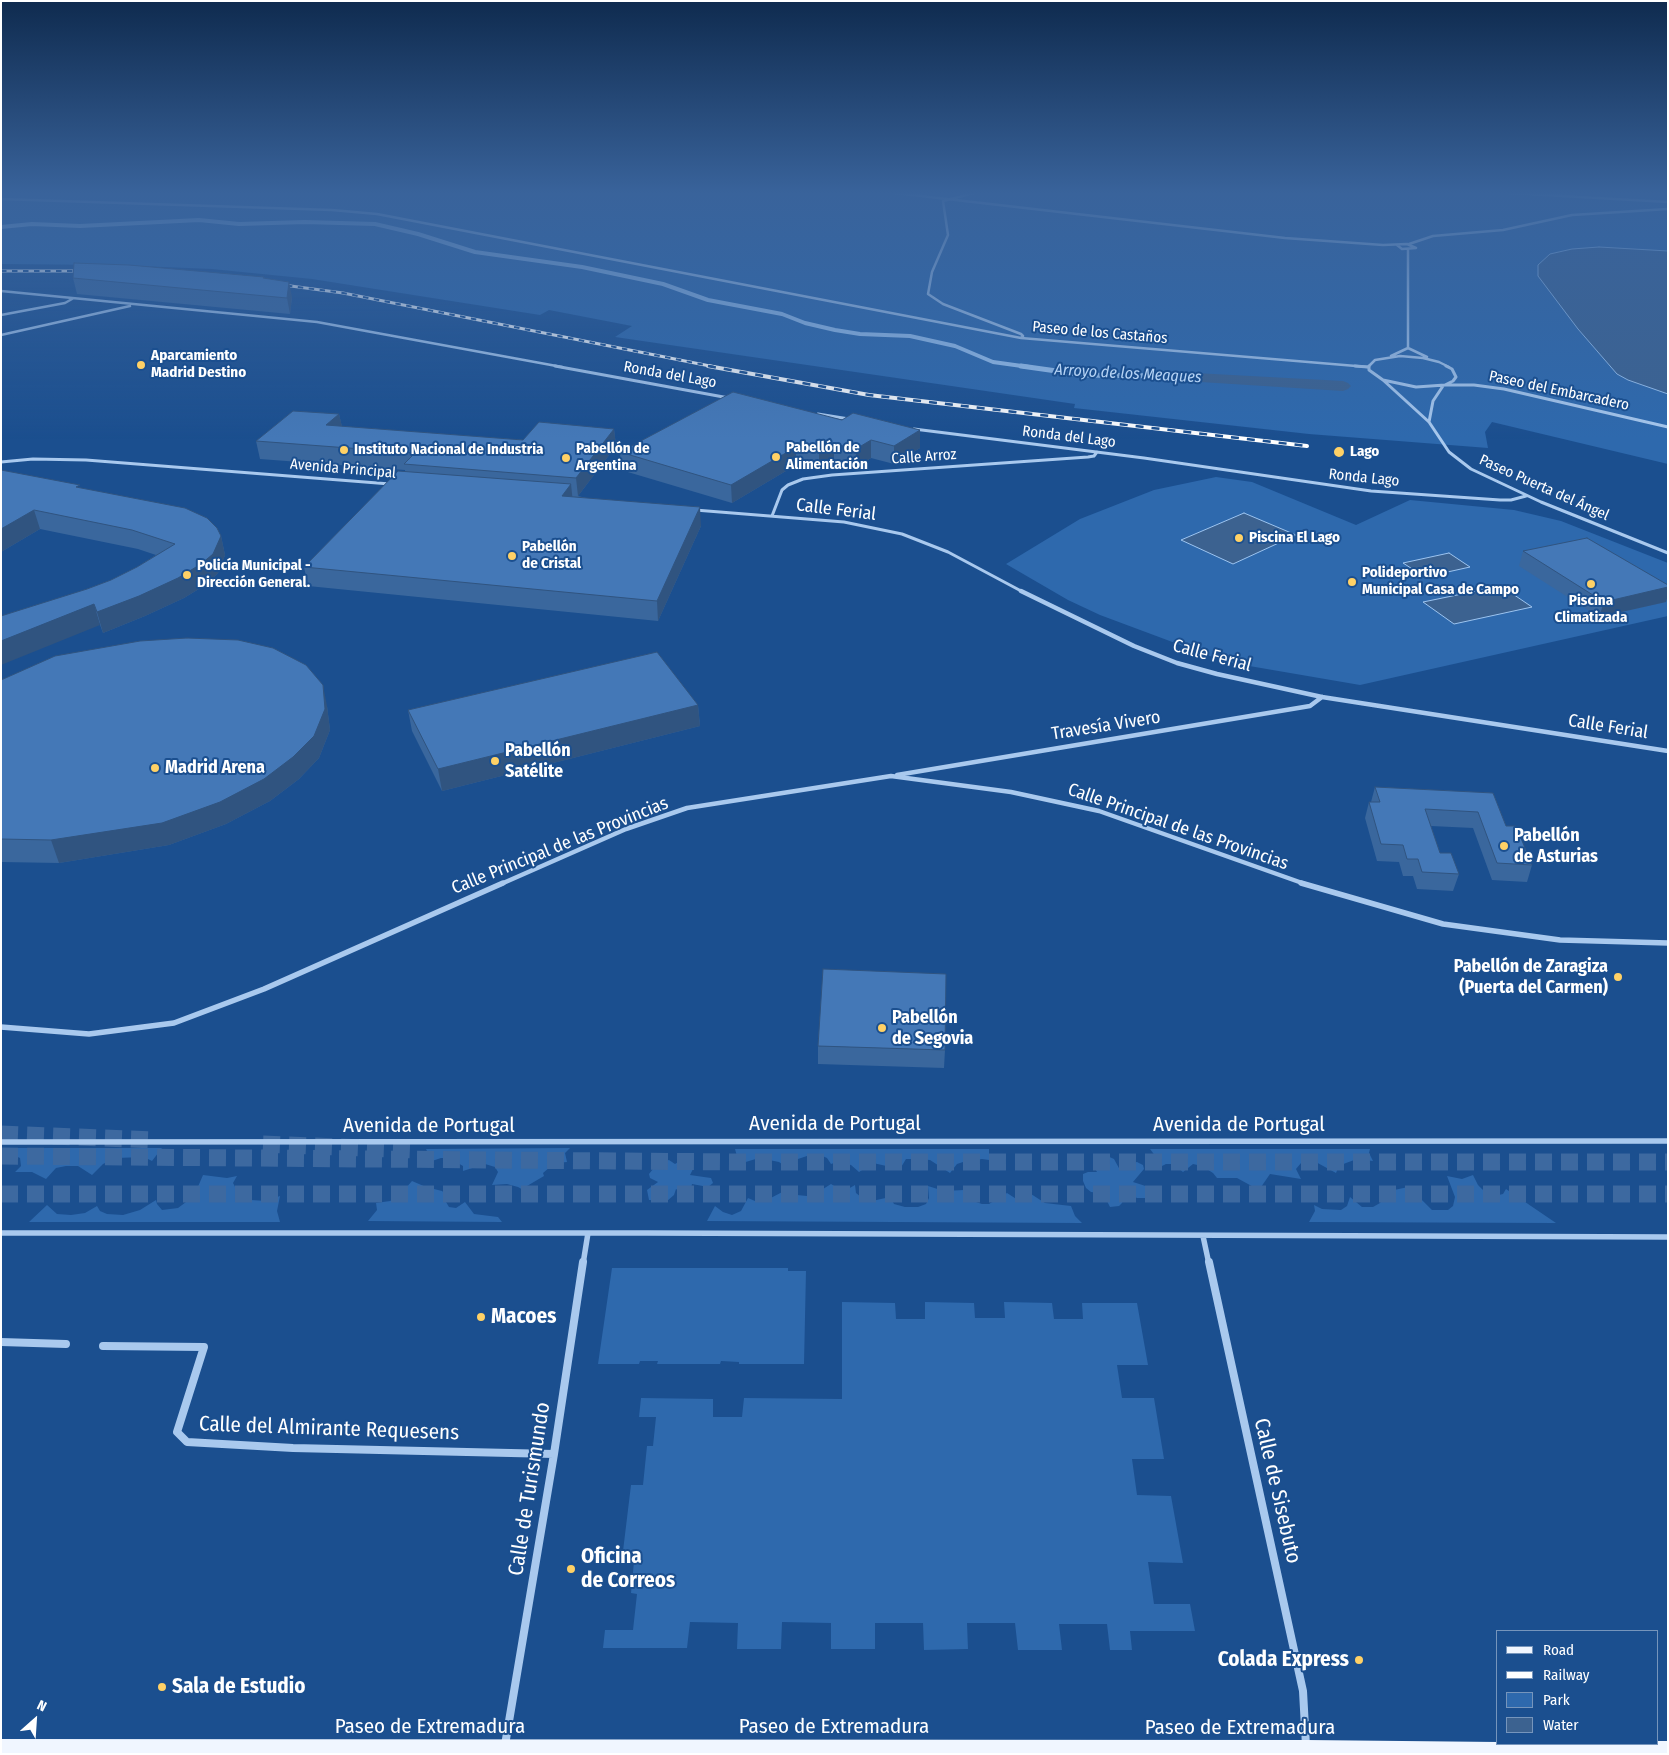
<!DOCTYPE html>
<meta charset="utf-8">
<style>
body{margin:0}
#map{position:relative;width:1669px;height:1755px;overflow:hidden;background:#1b4f8f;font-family:"Fira Sans Condensed",sans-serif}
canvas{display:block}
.frame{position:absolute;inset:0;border:2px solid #fff;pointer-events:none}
.legend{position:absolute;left:1496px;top:1630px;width:162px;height:115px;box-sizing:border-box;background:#1b4f8f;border:1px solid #7695bc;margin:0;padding:6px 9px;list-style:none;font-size:15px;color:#fff}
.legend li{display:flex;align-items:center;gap:10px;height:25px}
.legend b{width:25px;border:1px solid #7695bc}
.north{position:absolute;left:10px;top:1695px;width:50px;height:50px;-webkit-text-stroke:4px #1b4f8f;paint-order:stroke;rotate:26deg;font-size:14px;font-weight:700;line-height:20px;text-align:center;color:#fff}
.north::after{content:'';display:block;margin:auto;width:18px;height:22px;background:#fff;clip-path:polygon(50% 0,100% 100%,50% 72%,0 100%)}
</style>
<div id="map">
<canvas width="1669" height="1755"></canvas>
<div class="frame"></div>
<ul class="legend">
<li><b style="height:6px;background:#f0f6ff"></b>Road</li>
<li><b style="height:6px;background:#fff"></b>Railway</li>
<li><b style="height:14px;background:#2e69ad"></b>Park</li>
<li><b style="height:14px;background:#3c6290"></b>Water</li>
</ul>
<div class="north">N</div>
</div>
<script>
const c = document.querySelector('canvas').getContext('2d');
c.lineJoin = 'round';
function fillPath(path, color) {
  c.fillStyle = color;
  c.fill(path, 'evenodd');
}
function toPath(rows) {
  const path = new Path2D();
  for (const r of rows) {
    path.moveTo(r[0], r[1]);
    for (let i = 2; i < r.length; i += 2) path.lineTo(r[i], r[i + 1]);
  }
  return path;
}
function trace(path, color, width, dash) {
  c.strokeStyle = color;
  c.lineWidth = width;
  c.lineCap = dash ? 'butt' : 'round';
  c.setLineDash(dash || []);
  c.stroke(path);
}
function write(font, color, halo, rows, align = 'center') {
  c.font = font + ' "Fira Sans Condensed",sans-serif';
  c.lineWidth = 4;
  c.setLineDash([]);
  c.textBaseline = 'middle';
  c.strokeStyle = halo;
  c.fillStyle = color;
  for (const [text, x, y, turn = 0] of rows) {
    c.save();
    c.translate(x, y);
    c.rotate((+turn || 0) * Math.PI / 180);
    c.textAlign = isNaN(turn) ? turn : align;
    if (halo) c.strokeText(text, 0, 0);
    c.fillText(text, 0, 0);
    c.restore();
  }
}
const green = toPath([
 [1,193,1668,193,1668,464,1492,422,1485,432,1488,448,1309,434,1074,408,1075,404,615,337,632,326,549,310,540,315,312,279,212,269,115,265,1,264],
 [1216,477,1252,482,1356,525,1410,500,1514,510,1561,521,1668,563,1668,616,1360,685,1226,662,1100,615,1068,600,1006,564,1080,519,1154,490],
 [1,1148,162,1148,152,1161,144,1157,116,1158,103,1164,92,1175,78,1166,66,1166,56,1168,46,1179,32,1172,15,1172,21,1166,20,1158,13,1155,1,1158],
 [570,1148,565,1153,567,1162,557,1163,550,1167,543,1173,544,1176,527,1186,525,1191,518,1187,507,1184,492,1185,498,1172,495,1167,485,1164,463,1171,463,1166,449,1158,441,1158,429,1162,431,1159,426,1149],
 [735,1149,989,1149,989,1160,982,1159,963,1162,957,1164,950,1173,930,1160,918,1159,906,1159,900,1169,873,1163,859,1172,851,1165,837,1162,831,1164,827,1158,820,1155,810,1155,798,1159,789,1169,779,1162,759,1158,739,1164],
 [1150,1149,1370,1149,1369,1153,1373,1161,1357,1159,1346,1163,1339,1166,1336,1173,1314,1161,1301,1163,1296,1169,1301,1179,1270,1174,1259,1190,1237,1178,1217,1178,1213,1173,1202,1166,1193,1164,1183,1172,1173,1164,1166,1164,1160,1167,1159,1161],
 [1098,1155,1105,1155,1114,1159,1120,1170,1131,1163,1137,1162,1143,1165,1144,1169,1133,1182,1155,1189,1158,1193,1156,1198,1137,1198,1125,1192,1122,1203,1119,1206,1110,1207,1107,1201,1109,1194,1091,1192,1086,1188,1083,1181,1083,1174,1088,1172,1097,1172,1094,1167,1095,1159],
 [686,1157,692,1162,693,1169,690,1175,711,1178,713,1183,708,1187,692,1184,690,1193,683,1194,676,1189,674,1195,667,1201,649,1200,647,1190,658,1182,650,1178,649,1174,653,1169,658,1166,664,1168,662,1164,665,1161,669,1160,675,1164],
 [203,1175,227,1178,237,1176,233,1183,240,1196,251,1200,266,1201,280,1196,277,1211,280,1222,29,1222,47,1205,57,1214,71,1215,85,1213,97,1206,100,1211,107,1214,123,1215,140,1210,156,1200,157,1204,162,1210,178,1208,194,1196],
 [1473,1175,1478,1185,1490,1197,1503,1194,1506,1189,1556,1223,1309,1222,1315,1211,1314,1205,1322,1209,1341,1210,1347,1206,1350,1197,1362,1207,1373,1207,1380,1203,1384,1198,1379,1186,1394,1190,1413,1186,1418,1196,1432,1210,1448,1210,1453,1206,1455,1197,1447,1176,1462,1179],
 [412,1181,426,1187,442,1191,447,1195,446,1202,449,1207,456,1208,465,1202,474,1214,498,1217,502,1222,368,1221,377,1210,376,1203,390,1201,399,1196],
 [831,1184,839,1189,848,1189,855,1185,856,1193,861,1197,872,1201,890,1197,894,1204,905,1207,918,1207,926,1204,929,1198,928,1186,944,1191,964,1190,972,1186,971,1195,976,1202,982,1204,989,1204,1007,1193,1021,1202,1027,1200,1031,1194,1045,1203,1071,1206,1075,1216,1082,1223,707,1221,715,1206,723,1212,732,1215,741,1211,748,1198,755,1201,765,1201,788,1189,797,1195,807,1196,815,1194],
 [612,1268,788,1268,788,1271,806,1271,804,1364,739,1364,739,1362,721,1361,720,1364,657,1364,658,1361,640,1361,639,1364,598,1364],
 [842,1302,895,1303,896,1319,925,1319,925,1302,974,1303,975,1318,1005,1318,1004,1302,1052,1303,1054,1319,1083,1319,1082,1303,1137,1303,1148,1365,1117,1365,1122,1398,1154,1398,1164,1459,1132,1459,1137,1495,1171,1496,1183,1563,1148,1562,1154,1604,1190,1604,1195,1631,1130,1631,1132,1650,1110,1650,1107,1624,1059,1624,1062,1650,1018,1650,1015,1623,967,1623,968,1649,924,1650,923,1623,875,1623,875,1649,831,1649,831,1623,782,1622,781,1649,737,1649,738,1623,690,1622,687,1648,603,1648,605,1630,633,1630,637,1594,631,1593,635,1551,623,1551,631,1485,643,1485,647,1446,653,1446,656,1417,639,1417,641,1398,713,1399,713,1417,742,1417,744,1398,842,1399]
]);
const water = toPath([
 [1599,247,1668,251,1668,394,1628,380,1617,374,1578,329,1538,276,1538,265,1550,254,1572,249,1599,247],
 [1244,513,1296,535,1233,564,1181,540,1244,513],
 [1449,553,1470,567,1425,577,1403,563,1449,553],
 [1501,586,1532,607,1454,624,1423,602,1501,586]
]);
const streamFar1 = toPath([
 [1,227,32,224,80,226,199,220,239,224,305,222,375,224,418,234,475,252,582,267,663,284,708,300,782,314,805,323,835,330,860,334,910,336,955,346,993,362,1029,367]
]);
const stream = toPath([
 [1021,366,1085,375,1158,376]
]);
const canal = toPath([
 [1158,371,1343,381,1348,383,1351,386,1348,389,1343,391,1153,379,1150,376,1153,373,1158,371]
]);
const motorwayTunnel = toPath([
 [1,1134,155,1140],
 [263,1144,415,1150],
 [1,1156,741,1162,1668,1162],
 [1,1194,1668,1194]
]);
const minorFar4 = toPath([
 [895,193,1285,238,1383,245,1407,244,1416,248,1402,249,1397,245],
 [974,193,943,201,948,235,932,272,928,294,943,304,1021,334,1023,336,1021,338],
 [1510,193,1668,202],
 [1,199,332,210,377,214,1021,338,1368,367],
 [1409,244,1433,236,1503,230,1572,215,1668,209],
 [1408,250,1408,348],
 [1,291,317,322,562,367],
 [1,315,65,303,72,299],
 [1,335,130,306],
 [1391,356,1408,348,1427,357],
 [1368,367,1375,360,1400,356,1423,358,1439,362,1449,367]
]);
const minorFar3 = toPath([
 [555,366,729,398],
 [1355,366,1368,367],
 [1369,366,1369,370,1383,380,1416,387,1445,385,1453,381,1456,377,1452,369,1446,366],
 [1383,380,1429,422,1449,452,1471,469,1541,502,1668,553],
 [1445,385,1474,385,1504,389,1668,427],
 [818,414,849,419],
 [1429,422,1433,401,1443,386],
 [914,429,1144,458,1371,491,1500,500,1511,500,1526,496],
 [1,462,33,459,86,460,390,484],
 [695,510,844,522,902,534,948,552,1023,592],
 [772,516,782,490,788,485,803,479,832,475,1088,457,1094,456,1097,452]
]);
const minorFar2 = toPath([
 [1021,591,1134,646,1177,663,1217,674,1322,697,1668,751],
 [897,775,1310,706,1322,697],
 [501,884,626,829,687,808,891,776,1011,792,1099,811,1305,884]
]);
const minorFar1 = toPath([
 [1301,883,1443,924,1560,940,1668,943],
 [1,1027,89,1034,174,1023,264,989,503,883],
 [1,1142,1668,1141],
 [1,1233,647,1233,1668,1237],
 [1203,1236,1209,1264],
 [583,1264,588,1233]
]);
const minor = toPath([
 [1209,1262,1303,1691,1306,1746],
 [1,1342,66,1344],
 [103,1346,204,1347,177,1432,187,1442,293,1448,554,1454],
 [505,1745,554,1454,583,1262]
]);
const primary = toPath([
 [1,1739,1307,1740,1498,1742,1498,1744,1658,1744,1658,1741,1668,1741,1668,1754,1,1754,1,1739]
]);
const railFar1 = toPath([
 [1,271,86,271],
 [276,284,343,293,715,367]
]);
const rail = toPath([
 [708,366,869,395,1307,446]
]);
const wall = toPath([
 [264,277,265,279,292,297,290,314,77,294,73,278],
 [339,414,342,427,523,440,614,429,616,446,578,496,701,526,658,621,308,586,304,567,405,471,405,470,260,459,256,441],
 [842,420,920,430,920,448,894,464,871,458,856,467,834,461,819,471,796,465,732,503,621,470,620,452],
 [1,470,80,488,221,536,225,555,218,573,207,584,184,598,145,616,103,633,87,589,111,580,137,567,156,555,138,549,40,529,1,552],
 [1523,551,1668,585,1668,595,1666,602,1599,617,1519,566],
 [1,680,327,706,330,730,319,758,299,779,270,801,226,824,169,845,59,863,1,862],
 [698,705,700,726,442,791,412,731,408,710],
 [1375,787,1493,793,1506,826,1532,865,1527,882,1492,880,1473,828,1431,826,1440,853,1459,874,1453,891,1417,889,1413,876,1403,876,1399,862,1377,861,1365,818,1369,802,1371,802],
 [818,1046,945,1050,944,1068,818,1064]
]);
const shadedWall = toPath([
 [289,282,292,297,290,314,287,298],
 [339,414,343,431,326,425],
 [614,429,616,446,578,496,576,478],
 [920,430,920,448,894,464,894,446],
 [871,440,871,458,856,467,856,449],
 [834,444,834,461,819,471,819,453],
 [796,447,796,465,732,503,731,485],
 [571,484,573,503,562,496],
 [700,507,701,526,658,621,657,601],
 [34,510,40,529,1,552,1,529],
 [221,536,225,555,218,573,207,584,184,598,145,616,103,633,97,612],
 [1668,587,1668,595,1666,602,1599,617,1604,602],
 [94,604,100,625,1,665,1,641],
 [323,685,327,706,330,730,319,758,299,779,270,801,226,824,169,845,59,863,51,840],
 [698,705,700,726,442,791,438,769]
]);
const building = toPath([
 [74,263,129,265,264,277,263,278,289,282,287,298,73,278,74,263],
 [733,392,842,420,853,413,920,430,894,446,871,440,856,449,834,444,819,453,796,447,731,485,620,452,733,392],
 [293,411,339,414,326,425,523,440,539,422,614,429,576,478,404,464,415,453,256,441,293,411],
 [1,470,80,485,76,487,185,508,207,518,217,528,221,536,213,554,201,564,178,578,139,596,97,612,94,604,1,641,1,616,87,589,111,580,137,567,175,544,132,530,34,510,1,529,1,470],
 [398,471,571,484,562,496,700,507,657,601,304,567,398,471],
 [1587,538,1668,585,1668,587,1604,602,1523,551,1587,538],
 [187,638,238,640,273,648,306,665,323,685,325,709,314,736,293,757,264,779,220,802,162,823,51,840,1,839,1,680,55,656,140,641,187,638],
 [657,652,698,705,438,769,408,710,657,652],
 [1375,787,1493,793,1506,826,1516,826,1532,865,1497,863,1478,812,1425,809,1440,853,1451,853,1459,874,1422,872,1418,859,1407,859,1403,845,1381,844,1369,802,1380,802,1375,787],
 [823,969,946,974,945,1050,818,1046,823,969]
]);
const markers = [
 [141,365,5,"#ffd166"],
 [344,450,5,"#ffd166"],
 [1339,452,6,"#ffd166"],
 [776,457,5,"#ffd166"],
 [566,458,5,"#ffd166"],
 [1239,538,5,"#ffd166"],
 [512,556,5,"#ffd166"],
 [187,575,5,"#ffd166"],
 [1352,582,5,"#ffd166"],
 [1591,584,5,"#ffd166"],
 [495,761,5,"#ffd166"],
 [155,768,5,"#ffd166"],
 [1504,846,5,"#ffd166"],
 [1618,977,5,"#ffd166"],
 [882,1028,5,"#ffd166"],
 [481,1317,5,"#ffd166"],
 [571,1569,5,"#ffd166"],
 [1359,1660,5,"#ffd166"],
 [162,1687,5,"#ffd166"]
];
const farStreetnames = [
 ["Paseo de los Castaños",1100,333,5],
 ["Ronda del Lago",670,375,10],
 ["Paseo del Embarcadero",1559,391,12],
 ["Ronda del Lago",1069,437,7],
 ["Calle Arroz",924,457,-4],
 ["Avenida Principal",343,469,5],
 ["Ronda Lago",1364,478,6],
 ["Paseo Puerta del Ángel",1544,488,24]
];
const farPoinames = [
 ["Aparcamiento",151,356],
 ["Madrid Destino",151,373],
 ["Pabellón de",786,448],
 ["Alimentación",786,465],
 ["Pabellón de",576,449],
 ["Argentina",576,466],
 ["Instituto Nacional de Industria",354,450],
 ["Lago",1350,452],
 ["Piscina El Lago",1249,538],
 ["Pabellón",522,547],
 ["de Cristal",522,564],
 ["Policía Municipal -",197,566],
 ["Dirección General.",197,583],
 ["Polideportivo",1362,573],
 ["Municipal Casa de Campo",1362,590],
 ["Piscina",1591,601,"center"],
 ["Climatizada",1591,618,"center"]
];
const farWaternames = [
 ["Arroyo de los Meaques",1128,374,3]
];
const streetNames = [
 ["Calle Ferial",836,510,7],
 ["Calle Ferial",1212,656,15],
 ["Travesía Vivero",1106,726,-9],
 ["Calle Ferial",1608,727,9],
 ["Calle Principal de las Provincias",1178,827,19],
 ["Calle Principal de las Provincias",560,846,-22]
];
const poiNames = [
 ["Pabellón",505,751],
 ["Satélite",505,772],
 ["Madrid Arena",165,768],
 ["Pabellón",1514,836],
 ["de Asturias",1514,857],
 ["Pabellón de Zaragiza",1608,967,"right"],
 ["(Puerta del Carmen)",1608,988,"right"],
 ["Pabellón",892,1018],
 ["de Segovia",892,1039]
];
const nearStreetnames = [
 ["Avenida de Portugal",835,1124],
 ["Avenida de Portugal",1239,1125],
 ["Avenida de Portugal",429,1126],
 ["Calle del Almirante Requesens",329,1429,2],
 ["Calle de Turismundo",530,1489,-81],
 ["Calle de Sisebuto",1277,1491,77],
 ["Paseo de Extremadura",430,1727],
 ["Paseo de Extremadura",834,1727],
 ["Paseo de Extremadura",1240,1728]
];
const nearPoinames = [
 ["Macoes",491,1317],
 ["Oficina",581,1557],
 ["de Correos",581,1581],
 ["Colada Express",1349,1660,"right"],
 ["Sala de Estudio",172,1687]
];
fillPath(green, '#2e69ad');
fillPath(water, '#3c6290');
trace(water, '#9cc4f0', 1);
trace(streamFar1, '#9cc4f0', 4);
trace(stream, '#9cc4f0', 5);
fillPath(canal, '#3c6290');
trace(motorwayTunnel, '#3d69a0', 17, [17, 9]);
trace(minorFar4, '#a9c9ee', 2.5);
trace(minorFar3, '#a9c9ee', 3);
trace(minorFar2, '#a9c9ee', 4.5);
trace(minorFar1, '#a9c9ee', 5.5);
trace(minor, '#a9c9ee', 8);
fillPath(primary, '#f0f6ff');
trace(railFar1, '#fff', 3);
trace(rail, '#fff', 4);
trace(railFar1, '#1b4f8f', 2, [5.5]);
trace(rail, '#1b4f8f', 2.5, [8]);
fillPath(wall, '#3a679d');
fillPath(shadedWall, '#305480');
fillPath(building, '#4478b7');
trace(building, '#305480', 1);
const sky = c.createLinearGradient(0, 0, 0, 439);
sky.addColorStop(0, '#0f2b4f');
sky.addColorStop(0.44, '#39639b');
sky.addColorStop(1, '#39639b00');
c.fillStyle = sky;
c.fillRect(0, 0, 1669, 439);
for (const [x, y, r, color] of markers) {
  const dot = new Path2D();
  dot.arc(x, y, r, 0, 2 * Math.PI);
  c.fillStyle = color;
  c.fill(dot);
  trace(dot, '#1b4f8f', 2);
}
write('15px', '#fff', '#1b4f8f', farStreetnames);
write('bold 15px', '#fff', '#1b4f8f', farPoinames, 'left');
write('italic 16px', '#b5d3f5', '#1b4f8f', farWaternames);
write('18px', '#fff', '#1b4f8f', streetNames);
write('bold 18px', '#fff', '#1b4f8f', poiNames, 'left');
write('21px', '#fff', '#1b4f8f', nearStreetnames);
write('bold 21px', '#fff', '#1b4f8f', nearPoinames, 'left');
</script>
